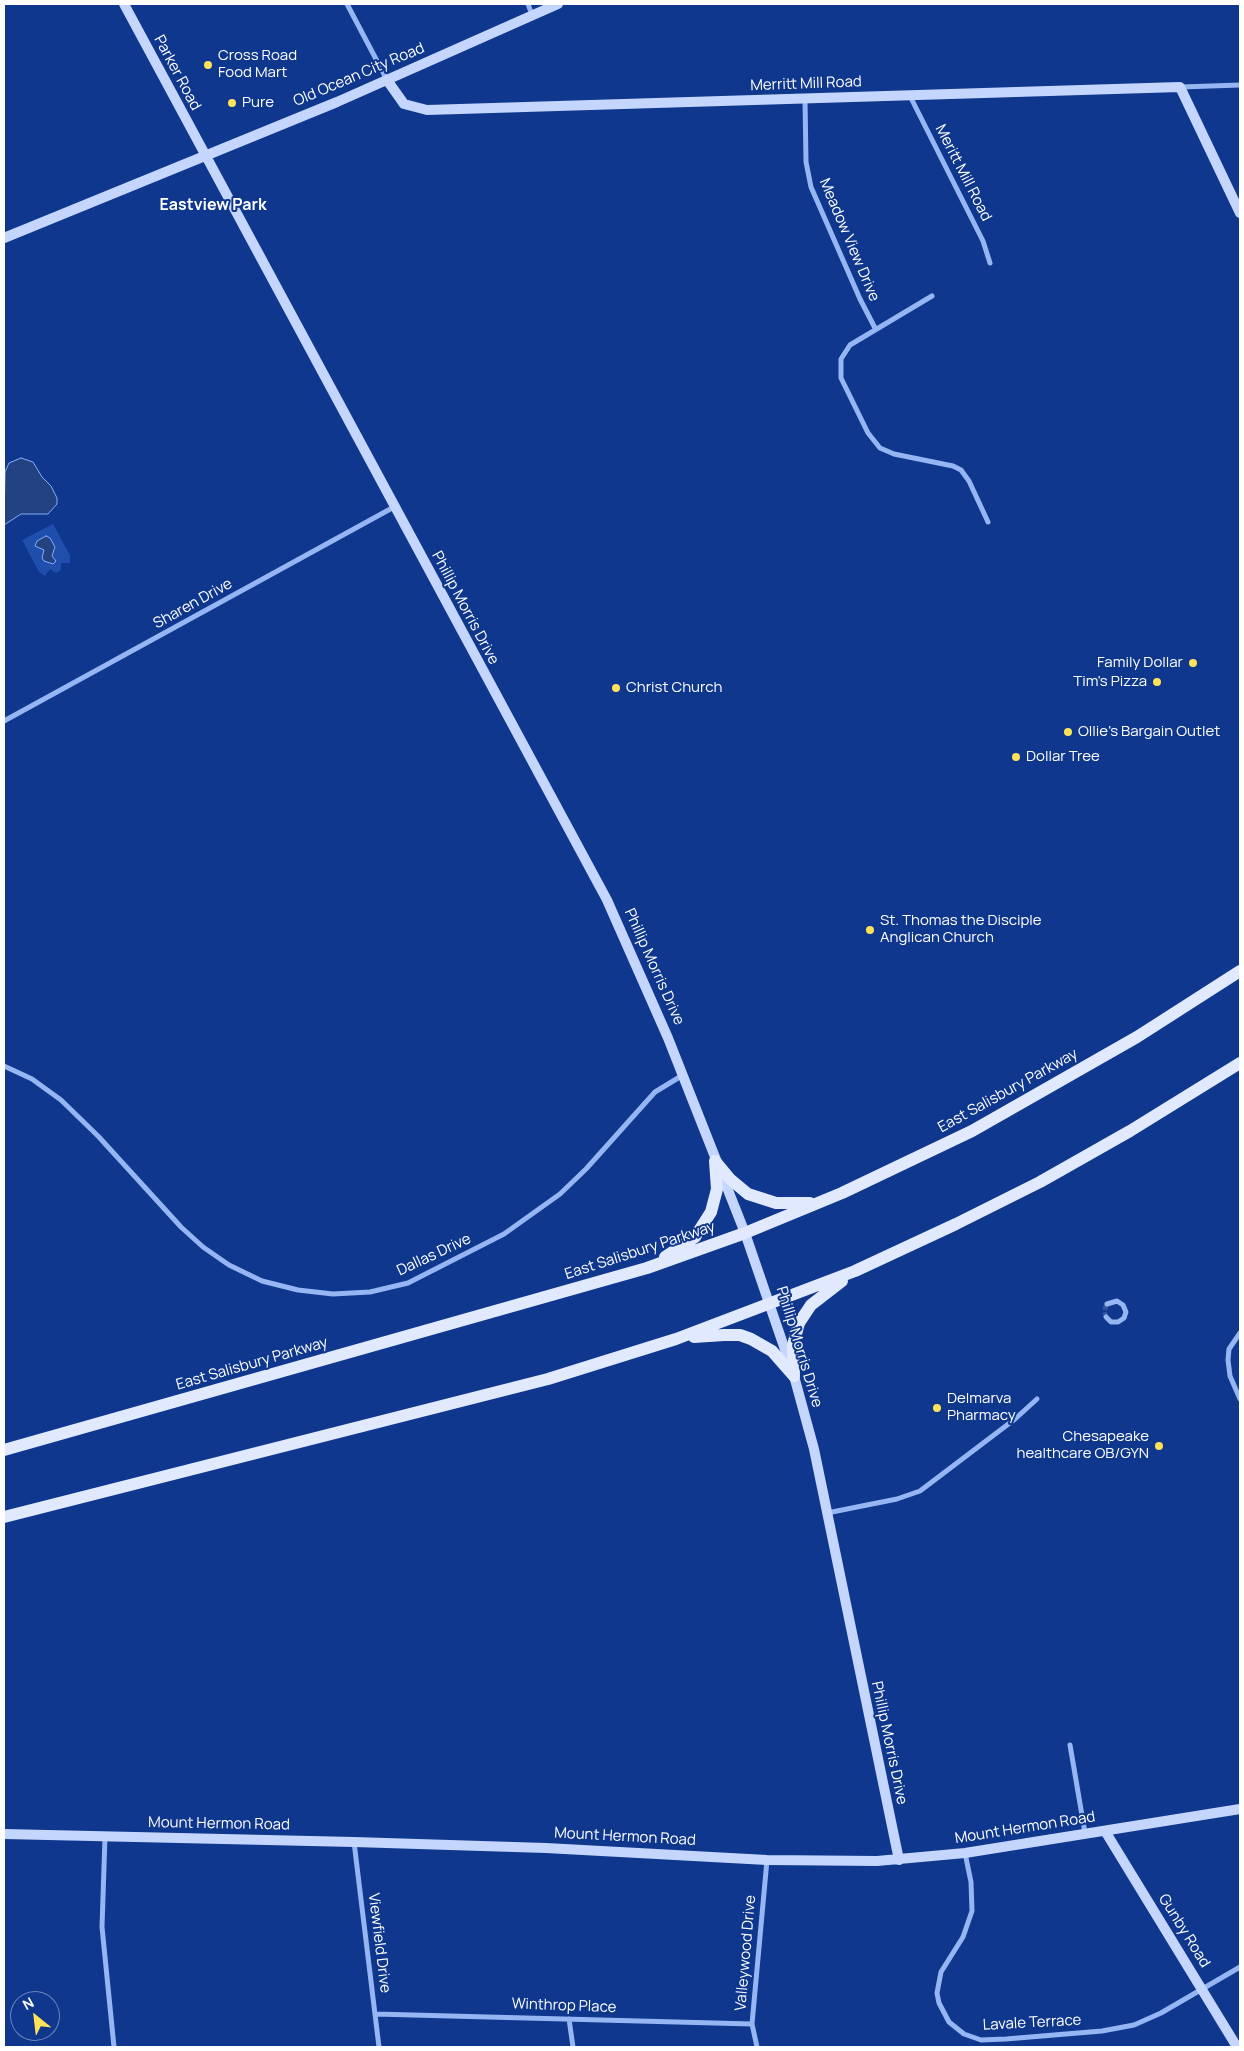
<!DOCTYPE html>
<style>
body{margin:0}
#map{position:relative;width:1244px;height:2051px;overflow:hidden;background:#0e378d;font-family:Manrope,sans-serif}
canvas{display:block}
.frame{position:absolute;inset:0;border:5px solid #fff;pointer-events:none}
.north{position:absolute;left:10px;top:1991px;width:50px;height:50px;box-sizing:border-box;background:#0e378d;border:1px solid #6e87bb;border-radius:50%;rotate:331deg;font-size:14px;font-weight:700;line-height:20px;text-align:center;color:#fff}
.north::after{content:'';display:block;margin:auto;width:18px;height:22px;background:#ffe257;clip-path:polygon(50% 0,100% 100%,50% 72%,0 100%)}
</style>
<div id="map">
<canvas width="1244" height="2051"></canvas>
<div class="frame"></div>
<div class="north">N</div>
</div>
<script>
const c = document.querySelector('canvas').getContext('2d');
c.lineJoin = 'round';
function fillPath(path, color) {
  c.fillStyle = color;
  c.fill(path, 'evenodd');
}
function toPath(rows) {
  const path = new Path2D();
  for (const r of rows) {
    path.moveTo(r[0], r[1]);
    for (let i = 2; i < r.length; i += 2) path.lineTo(r[i], r[i + 1]);
  }
  return path;
}
function trace(path, color, width, dash) {
  c.strokeStyle = color;
  c.lineWidth = width;
  c.lineCap = dash ? 'butt' : 'round';
  c.setLineDash(dash || []);
  c.stroke(path);
}
function write(font, color, halo, rows, align = 'center') {
  c.font = font + ' Manrope,sans-serif';
  c.lineWidth = 4;
  c.setLineDash([]);
  c.textBaseline = 'middle';
  c.strokeStyle = halo;
  c.fillStyle = color;
  for (const [text, x, y, turn = 0] of rows) {
    c.save();
    c.translate(x, y);
    c.rotate((+turn || 0) * Math.PI / 180);
    c.textAlign = isNaN(turn) ? turn : align;
    if (halo) c.strokeText(text, 0, 0);
    c.fillText(text, 0, 0);
    c.restore();
  }
}
const green = toPath([
 [53,524,70,555,70,563,61,563,61,570,56,573,50,569,45,576,39,572,22,540]
]);
const water = toPath([
 [21,458,33,462,42,477,51,486,57,498,57,504,48,514,21,514,4,525,5,472,9,463,21,458],
 [46,536,50,538,55,547,52,556,56,561,53,564,44,561,42,558,44,550,35,546,37,541,46,536]
]);
const streetTunnel = toPath([
 [1106,1317,1104,1311,1107,1304]
]);
const street = toPath([
 [347,4,387,80],
 [528,4,532,15],
 [1181,87,1240,85],
 [910,96,983,241,990,263],
 [805,100,806,162,811,187,860,299,875,328],
 [932,296,850,345,841,359,841,378,868,433,880,448,894,454,953,466,961,470,969,481,988,522],
 [4,721,394,507],
 [4,1066,32,1079,61,1100,98,1136,181,1227,203,1247,229,1265,262,1281,298,1290,333,1294,370,1292,408,1283,504,1234,560,1194,586,1169,655,1092,683,1075],
 [1106,1317,1111,1322,1118,1322,1124,1318,1126,1312,1123,1305,1117,1301,1107,1304],
 [1240,1333,1229,1349,1228,1360,1230,1376,1240,1399],
 [827,1513,897,1499,920,1491,1015,1419,1037,1399],
 [1070,1745,1085,1833],
 [105,1837,102,1927,114,2047],
 [354,1842,379,2047],
 [965,1853,971,1882,972,1911,963,1937,941,1972,937,1993,939,2003,949,2022,964,2034,981,2040,1006,2039,1102,2031,1134,2025,1161,2013,1240,1967],
 [375,2014,752,2024],
 [569,2019,573,2047],
 [757,2047,752,2024,767,1860]
]);
const secondary = toPath([
 [124,4,607,900,668,1038,745,1233,794,1376,814,1449,899,1860],
 [387,80,404,104,427,110,1180,87,1240,213],
 [4,238,337,102,558,4],
 [1105,1831,1237,2047],
 [4,1834,354,1842,546,1848,767,1860,877,1861,965,1853,1240,1809]
]);
const primary = toPath([
 [715,1161,730,1179,748,1194,776,1203,810,1203],
 [665,1257,695,1237,711,1212,717,1189,715,1161],
 [694,1337,724,1335,740,1335,751,1339,772,1351,794,1376],
 [794,1376,793,1345,799,1323,811,1305,842,1281],
 [4,1450,647,1268,745,1233,842,1193,972,1131,1137,1037,1240,971],
 [4,1517,548,1379,676,1339,855,1271,956,1224,1040,1182,1130,1131,1240,1063]
]);
const markers = [
 [208,65,5,"#ffe257"],
 [232,103,5,"#ffe257"],
 [1193,663,5,"#ffe257"],
 [1157,682,5,"#ffe257"],
 [616,688,5,"#ffe257"],
 [1068,732,5,"#ffe257"],
 [1016,757,5,"#ffe257"],
 [870,930,5,"#ffe257"],
 [937,1408,5,"#ffe257"],
 [1159,1446,5,"#ffe257"]
];
const poiNames = [
 ["Cross Road",218,56],
 ["Food Mart",218,73],
 ["Pure",242,103],
 ["Family Dollar",1183,663,"right"],
 ["Tim's Pizza",1147,682,"right"],
 ["Christ Church",626,688],
 ["Ollie's Bargain Outlet",1078,732],
 ["Dollar Tree",1026,757],
 ["St. Thomas the Disciple",880,921],
 ["Anglican Church",880,938],
 ["Delmarva",947,1399],
 ["Pharmacy",947,1416],
 ["Chesapeake",1149,1437,"right"],
 ["healthcare OB/GYN",1149,1454,"right"]
];
const streetNames = [
 ["Parker Road",177,73,62],
 ["Old Ocean City Road",359,75,-23],
 ["Merritt Mill Road",806,84,-2],
 ["Meritt Mill Road",963,173,63],
 ["Meadow View Drive",849,240,67],
 ["Sharen Drive",193,604,-29],
 ["Phillip Morris Drive",465,608,62],
 ["Phillip Morris Drive",654,967,66],
 ["East Salisbury Parkway",1008,1091,-29],
 ["East Salisbury Parkway",640,1251,-18],
 ["Dallas Drive",434,1255,-25],
 ["Phillip Morris Drive",799,1347,73],
 ["East Salisbury Parkway",252,1364,-16],
 ["Phillip Morris Drive",889,1743,78],
 ["Mount Hermon Road",219,1824,1],
 ["Mount Hermon Road",1025,1828,-9],
 ["Mount Hermon Road",625,1837,3],
 ["Gunby Road",1184,1931,58],
 ["Viewfield Drive",379,1943,83],
 ["Valleywood Drive",746,1953,-85],
 ["Winthrop Place",564,2006,2],
 ["Lavale Terrace",1032,2023,-3]
];
const neighbourhoodNames = [
 ["Eastview Park",213,206]
];
fillPath(green, '#1f4ead');
fillPath(water, '#234282');
trace(water, '#86adf8', 1);
trace(streetTunnel, '#32559e', 5, [5, 2.5]);
trace(street, '#95b5f3', 5);
trace(secondary, '#c4d6fd', 10);
trace(primary, '#e1e9ff', 12);
for (const [x, y, r, color] of markers) {
  const dot = new Path2D();
  dot.arc(x, y, r, 0, 2 * Math.PI);
  c.fillStyle = color;
  c.fill(dot);
  trace(dot, '#0e378d', 2);
}
write('15px', '#fff', '#0e378d', poiNames, 'left');
write('15px', '#fff', '#0e378d', streetNames);
write('bold 16px', '#fff', '#0e378d', neighbourhoodNames);
</script>
